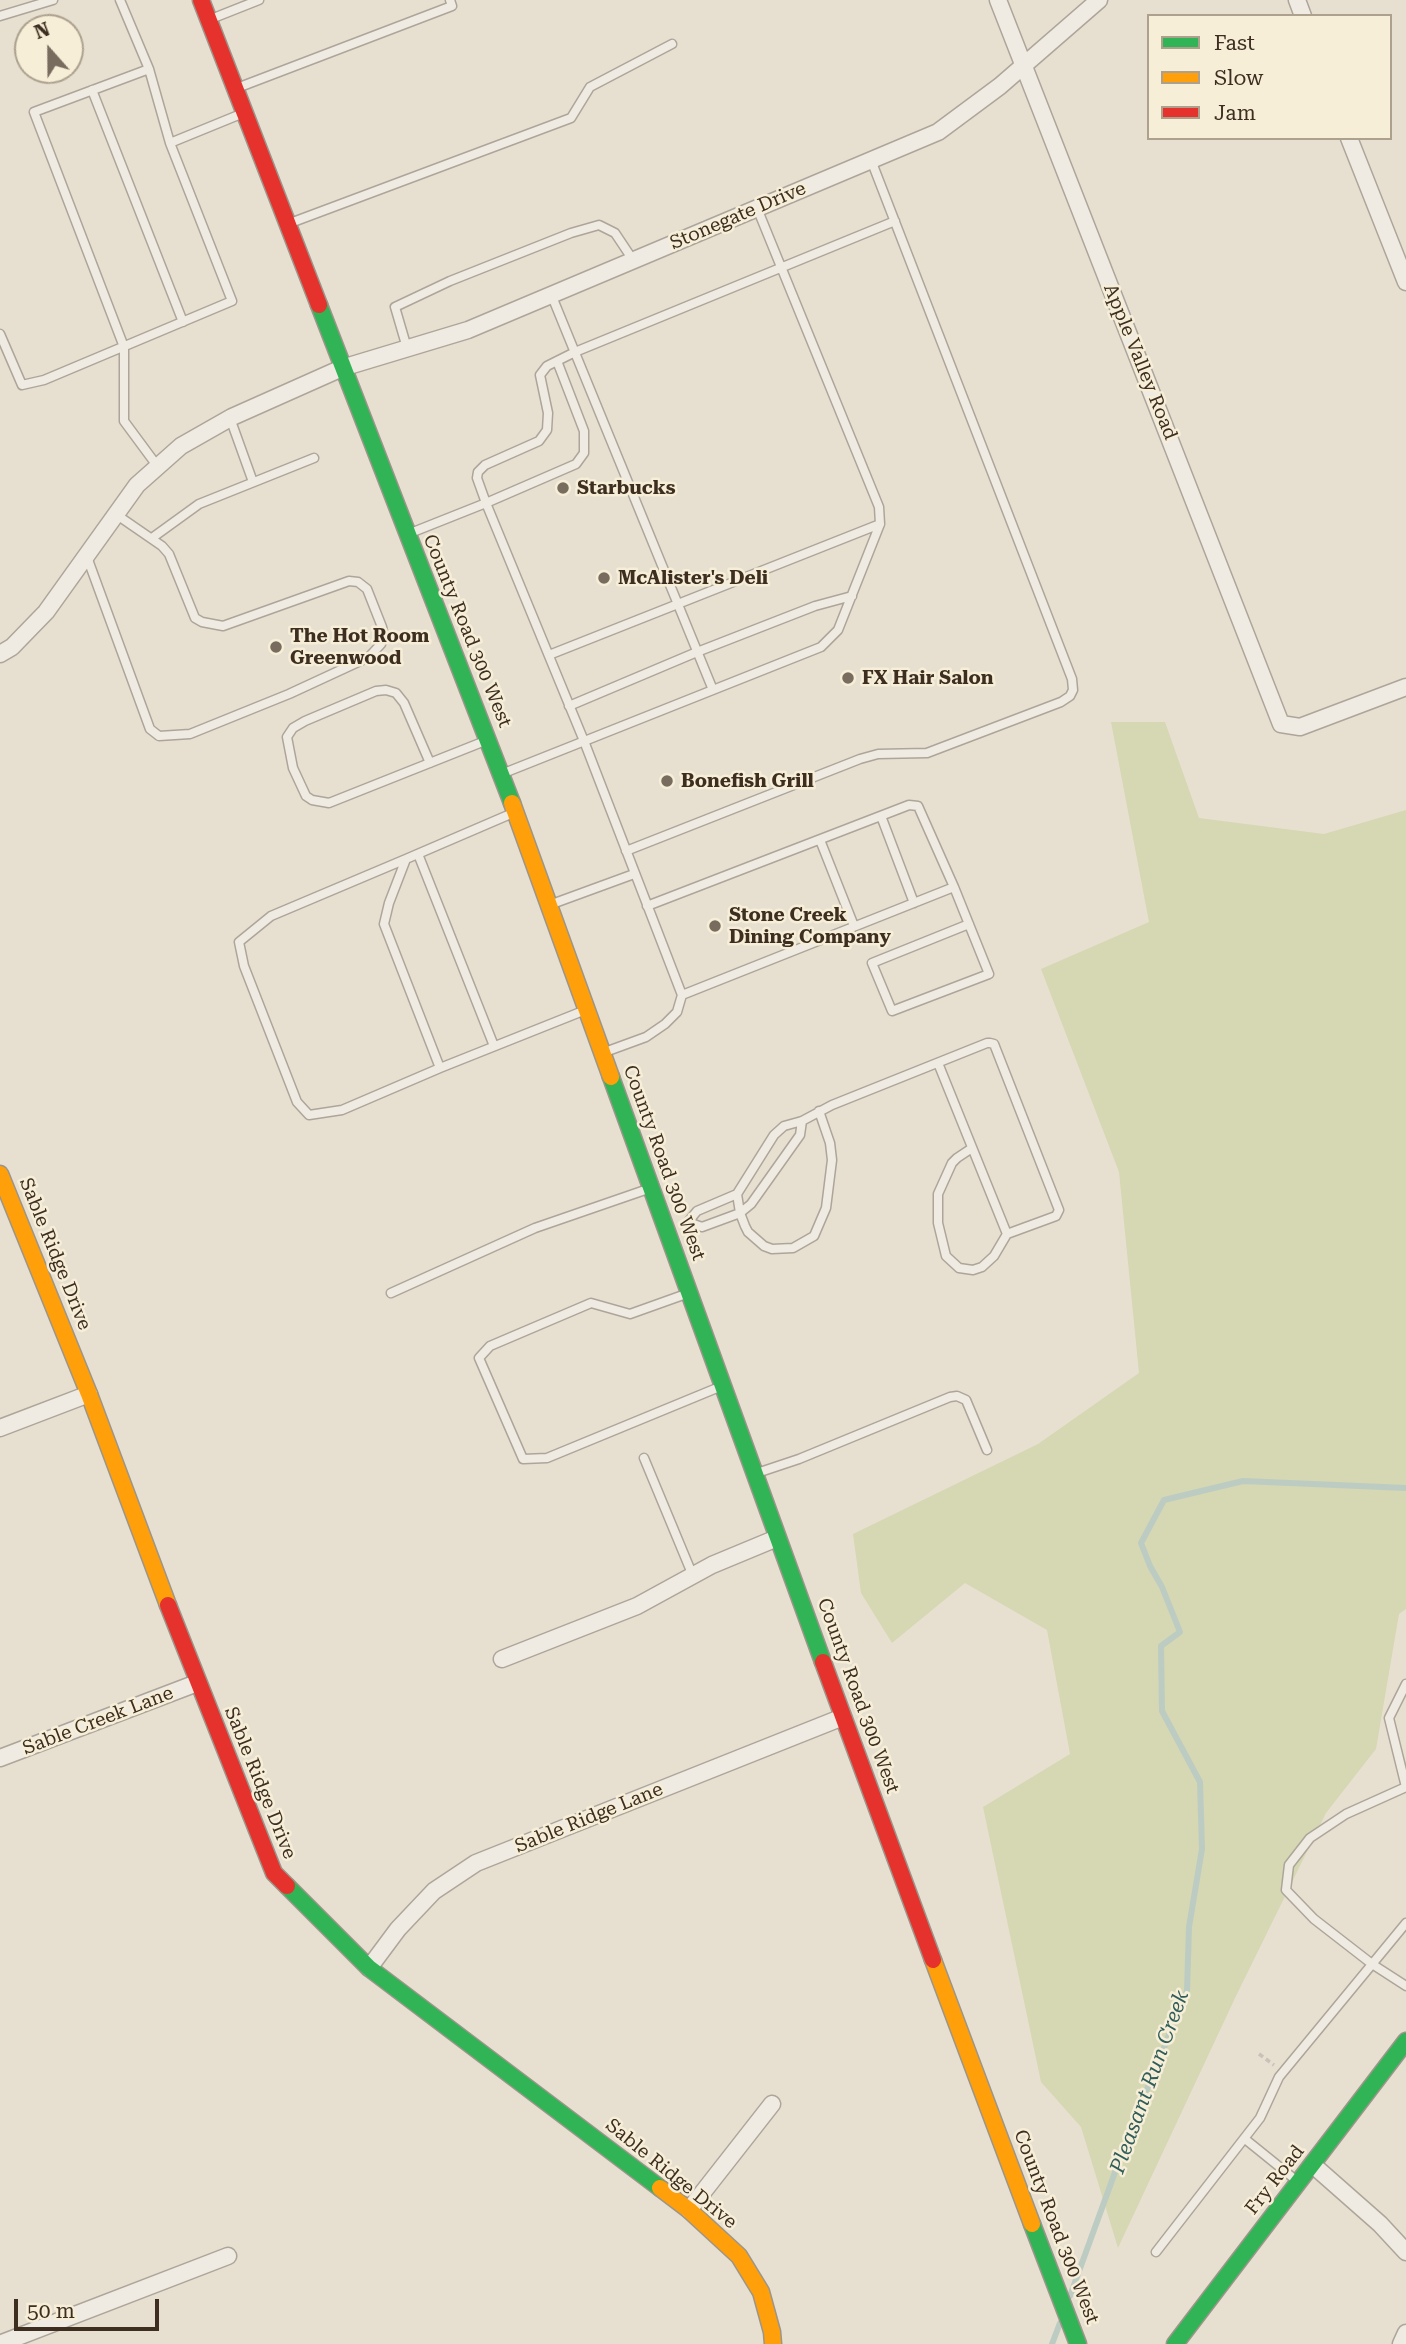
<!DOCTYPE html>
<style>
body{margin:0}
#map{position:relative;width:1406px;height:2344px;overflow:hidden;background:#e7e0d1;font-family:"Roboto Serif",serif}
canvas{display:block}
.legend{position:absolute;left:1147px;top:14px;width:245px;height:126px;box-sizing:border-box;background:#f7eed8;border:2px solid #ada18e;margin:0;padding:9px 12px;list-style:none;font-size:21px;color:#3d2e20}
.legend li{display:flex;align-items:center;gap:14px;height:35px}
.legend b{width:35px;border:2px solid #ada18e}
.north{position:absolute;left:14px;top:14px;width:70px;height:70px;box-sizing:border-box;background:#f7eed8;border:2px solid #ada18e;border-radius:50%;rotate:339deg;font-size:19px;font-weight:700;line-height:28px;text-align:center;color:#3d2e20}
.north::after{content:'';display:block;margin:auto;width:24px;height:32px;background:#786c5e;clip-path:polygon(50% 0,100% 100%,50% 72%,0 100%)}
.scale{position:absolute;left:14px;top:2299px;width:145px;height:32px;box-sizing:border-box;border:4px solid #3d2e20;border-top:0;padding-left:9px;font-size:21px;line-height:24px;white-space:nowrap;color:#3d2e20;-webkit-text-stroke:5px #f7eed8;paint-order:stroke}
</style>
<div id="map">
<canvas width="1406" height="2344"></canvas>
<ul class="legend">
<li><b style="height:9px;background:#30b455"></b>Fast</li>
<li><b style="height:9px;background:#ff9f0a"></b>Slow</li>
<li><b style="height:9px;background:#e5322d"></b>Jam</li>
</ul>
<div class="north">N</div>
<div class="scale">50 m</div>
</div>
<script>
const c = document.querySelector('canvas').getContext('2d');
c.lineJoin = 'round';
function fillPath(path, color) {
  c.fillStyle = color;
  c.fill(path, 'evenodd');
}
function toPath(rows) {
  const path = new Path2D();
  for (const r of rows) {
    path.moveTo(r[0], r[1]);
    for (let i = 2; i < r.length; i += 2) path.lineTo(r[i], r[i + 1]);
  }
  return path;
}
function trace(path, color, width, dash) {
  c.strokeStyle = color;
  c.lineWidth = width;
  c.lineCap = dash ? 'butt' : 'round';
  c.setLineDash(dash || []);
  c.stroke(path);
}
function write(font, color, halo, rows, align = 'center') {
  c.font = font + ' "Roboto Serif",serif';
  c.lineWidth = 5;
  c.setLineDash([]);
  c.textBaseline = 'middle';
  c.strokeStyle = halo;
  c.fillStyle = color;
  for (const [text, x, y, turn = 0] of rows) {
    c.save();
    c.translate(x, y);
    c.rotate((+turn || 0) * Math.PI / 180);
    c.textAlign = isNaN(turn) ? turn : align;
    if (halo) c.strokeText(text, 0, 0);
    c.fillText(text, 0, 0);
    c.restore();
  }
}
const green = toPath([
 [1111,722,1165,722,1199,818,1324,834,1406,810,1406,1609,1399,1614,1376,1749,1326,1813,1236,1996,1118,2248,1081,2127,1041,2082,983,1807,1070,1754,1047,1630,965,1583,892,1643,861,1593,853,1534,1038,1444,1139,1373,1119,1172,1041,969,1149,922]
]);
const stream = toPath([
 [1070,2296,1130,2131,1187,1991,1189,1927,1202,1849,1200,1782,1162,1711,1161,1646,1180,1632,1162,1587,1150,1566,1141,1543,1164,1500,1243,1481,1406,1488],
 [1052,2344,1060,2323]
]);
const path = toPath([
 [1259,2054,1274,2065]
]);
const lane = toPath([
 [120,0,149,69,34,112,124,347,124,421,158,467],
 [0,16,53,0],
 [211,19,259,0],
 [149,69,170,143],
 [237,88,452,6,450,0],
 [92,90,183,322],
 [293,222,571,118,590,87,672,44],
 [551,294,713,690],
 [0,334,22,385,44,380,232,301,170,143,241,114],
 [407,348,395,307,450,281,571,233,599,225,615,233,633,260],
 [557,361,584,431,584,453,576,464,486,503,584,741,682,995,677,1012,665,1024,646,1037,605,1052],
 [230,418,253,482],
 [413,532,486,503,477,478,478,472,485,465,539,441,547,430,548,413,540,375,547,366,575,352,895,221],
 [152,538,199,504,314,458],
 [87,557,150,729,159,736,190,734,289,694,369,657,381,644,384,636,382,627,367,589,358,582,349,581,223,626,202,622,195,618,169,554,162,546,117,515],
 [549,655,880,524],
 [569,706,697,652,815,606,852,596],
 [430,763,404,703,396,693,386,690,376,691,305,721,293,728,287,737,293,768,306,796,312,800,329,803,485,741],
 [504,773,821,647,838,630,880,524,879,507,757,208],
 [513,813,406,859,389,903,384,924,440,1068,583,1011],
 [881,816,914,903],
 [820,840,854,926],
 [626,851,860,759,878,754,927,753,1061,702,1070,696,1073,690,1072,679,871,160],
 [418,854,494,1046],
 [406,859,271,916,239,942,244,966,297,1102,309,1115,342,1110,440,1068],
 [954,887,989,974,892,1011,872,963,969,924],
 [552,904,634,874],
 [647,906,909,805,918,806,954,887,682,995],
 [802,1121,832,1105,987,1043,990,1043,994,1044,1059,1210,1056,1216,1007,1234,938,1063],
 [802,1121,800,1135,751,1204,740,1213,702,1227,688,1222,697,1211,737,1194,774,1135,784,1126,802,1121],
 [972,1148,957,1158,952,1163,938,1194,938,1223,946,1256,959,1268,973,1270,982,1267,994,1256,1007,1234],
 [737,1194,740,1213,745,1226,748,1232,764,1246,772,1249,793,1248,814,1236,826,1208,832,1160,830,1143,819,1111],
 [391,1293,535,1228,648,1189],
 [686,1294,630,1314,591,1303,490,1346,479,1358,523,1459,547,1458,717,1388],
 [644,1458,693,1576],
 [757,1473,799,1459,950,1397,957,1396,966,1400,987,1450],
 [1406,1684,1389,1718,1406,1787],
 [1406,1787,1346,1814,1310,1838,1289,1865,1286,1890,1314,1919,1372,1964,1406,1986],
 [1245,2139,1297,2181],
 [1156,2252,1260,2118,1279,2077,1406,1923]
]);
const street = toPath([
 [998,0,1281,724,1300,727,1406,687],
 [1297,0,1303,16],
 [1349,138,1406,282],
 [0,654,12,647,46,612,137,485,181,446,232,417,342,368,468,330,938,132,1000,86,1099,0],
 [0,1428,89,1394],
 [502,1659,637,1606,712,1565,777,1538],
 [0,1758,197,1683],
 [369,1968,398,1929,434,1891,476,1863,843,1717],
 [1313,2165,1380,2224,1406,2252],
 [689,2210,772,2104],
 [2,2343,228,2256],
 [1401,2344,1406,2333]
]);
const fast = toPath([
 [319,305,512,803],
 [611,1077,823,1662],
 [287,1886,369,1968,660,2188],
 [1032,2224,1078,2344],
 [1175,2344,1406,2041]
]);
const slow = toPath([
 [512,803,611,1077],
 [0,1174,89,1394,168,1605],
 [933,1960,1032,2224],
 [660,2188,689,2210,739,2256,761,2292,772,2332,773,2344]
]);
const jam = toPath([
 [201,0,319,305],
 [168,1605,274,1873,287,1886],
 [823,1662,933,1960]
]);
const markers = [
 [563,488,7,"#786c5e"],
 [604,578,7,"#786c5e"],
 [276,647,7,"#786c5e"],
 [848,678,7,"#786c5e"],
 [667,781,7,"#786c5e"],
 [715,926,7,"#786c5e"]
];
const streetNames = [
 ["Stonegate Drive",738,216,-23],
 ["Apple Valley Road",1140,362,68],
 ["County Road 300 West",467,631,68],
 ["County Road 300 West",664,1163,70],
 ["Sable Ridge Drive",55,1254,68],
 ["County Road 300 West",858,1696,70],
 ["Sable Creek Lane",98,1721,-21],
 ["Sable Ridge Drive",260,1783,68],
 ["Sable Ridge Lane",589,1818,-22],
 ["Sable Ridge Drive",671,2174,39],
 ["Fry Road",1275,2180,-52],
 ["County Road 300 West",1056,2227,69]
];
const poiNames = [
 ["Starbucks",577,488],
 ["McAlister's Deli",618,578],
 ["The Hot Room",290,636],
 ["Greenwood",290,658],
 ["FX Hair Salon",862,678],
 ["Bonefish Grill",681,781],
 ["Stone Creek",729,915],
 ["Dining Company",729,937]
];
const waterNames = [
 ["Pleasant Run Creek",1150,2082,-70]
];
fillPath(green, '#d6d7b3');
trace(stream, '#bcccc2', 6);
trace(lane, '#ada599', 11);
trace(street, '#ada599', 19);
trace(fast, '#9c958a', 19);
trace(slow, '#9c958a', 19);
trace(jam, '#9c958a', 19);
trace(path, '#c8c2b9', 3.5, [5, 3.5]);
trace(lane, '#efebe3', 8);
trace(street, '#efebe3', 16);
trace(fast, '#30b455', 16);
trace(slow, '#ff9f0a', 16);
trace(jam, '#e5322d', 16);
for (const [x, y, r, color] of markers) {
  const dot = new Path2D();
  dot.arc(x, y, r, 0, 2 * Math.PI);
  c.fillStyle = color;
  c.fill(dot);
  trace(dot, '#f7eed8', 2.5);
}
write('19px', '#3d2e20', '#f7eed8', streetNames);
write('bold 19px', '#3d2e20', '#f7eed8', poiNames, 'left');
write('italic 21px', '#2f5d5a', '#f7eed8', waterNames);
</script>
